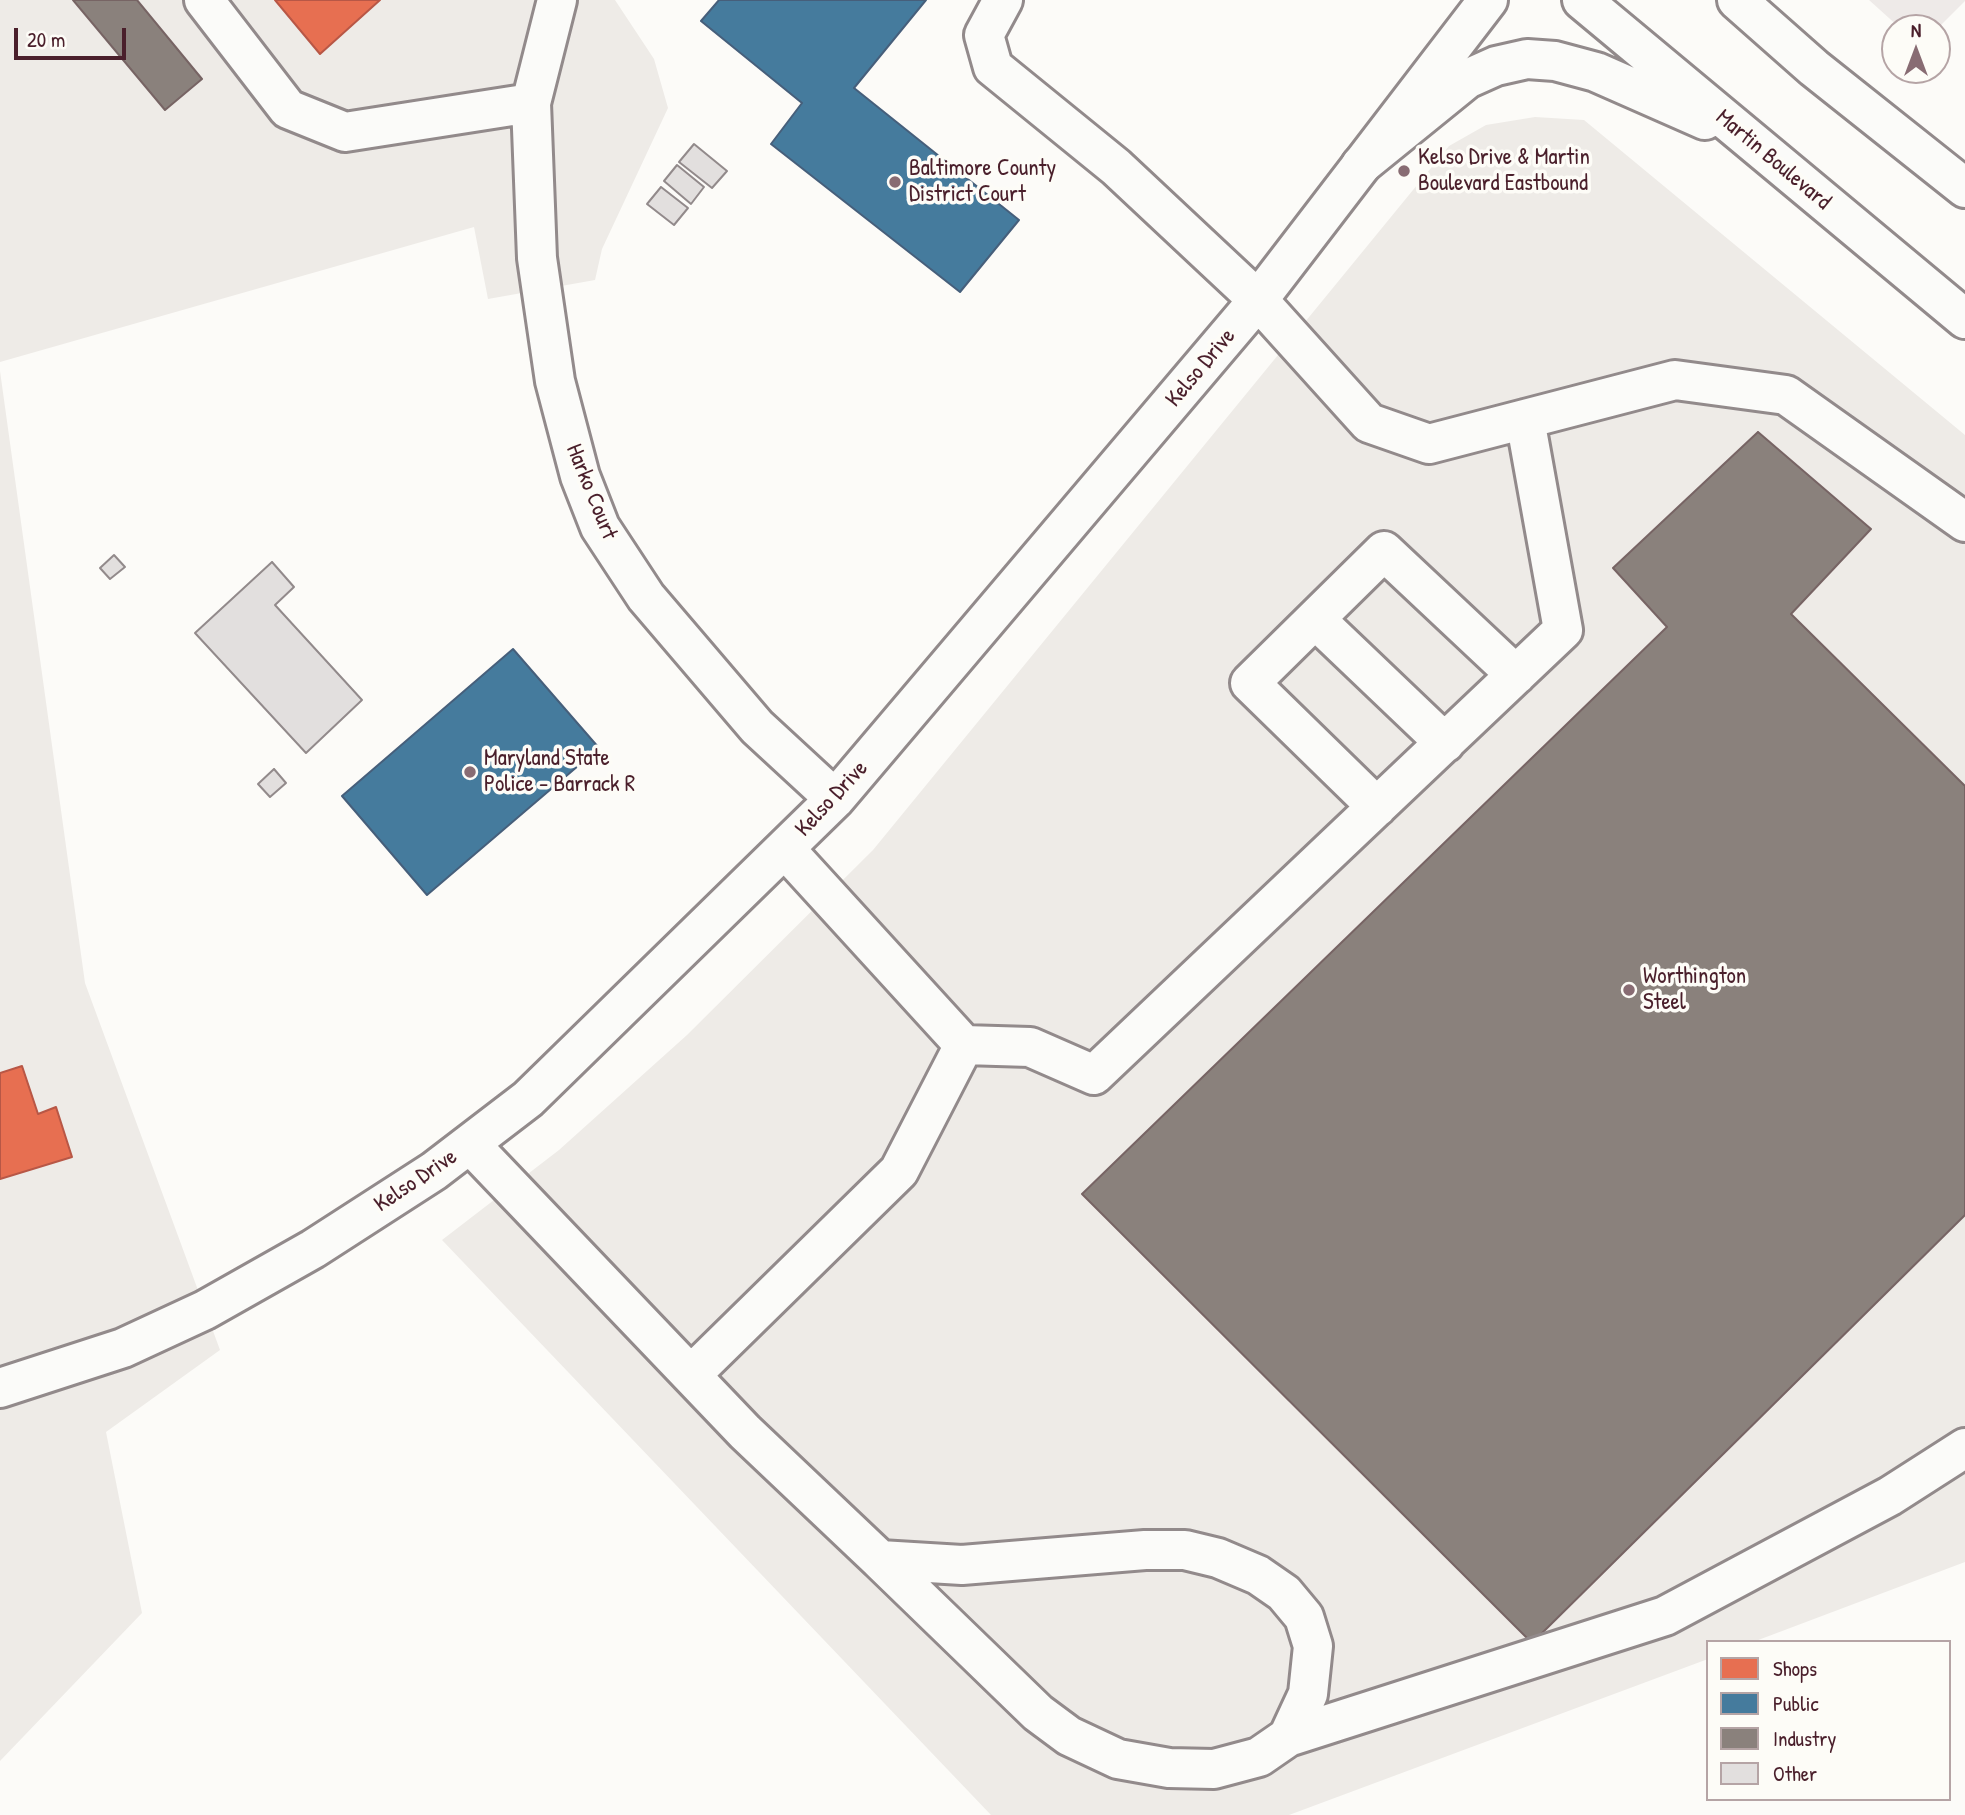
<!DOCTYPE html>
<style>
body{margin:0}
#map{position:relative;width:1965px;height:1815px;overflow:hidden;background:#fcfbf8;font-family:"Patrick Hand",sans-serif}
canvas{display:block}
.legend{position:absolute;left:1706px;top:1640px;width:245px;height:161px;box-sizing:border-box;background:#fdfcf7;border:2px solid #b5a4a5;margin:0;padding:9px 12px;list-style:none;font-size:21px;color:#4a1f2b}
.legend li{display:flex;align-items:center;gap:14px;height:35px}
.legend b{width:35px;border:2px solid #b5a4a5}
.north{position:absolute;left:1881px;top:14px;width:70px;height:70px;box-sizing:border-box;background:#fdfcf7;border:2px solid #b5a4a5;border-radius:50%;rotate:0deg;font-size:19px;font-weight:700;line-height:28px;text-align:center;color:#4a1f2b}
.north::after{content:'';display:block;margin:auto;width:24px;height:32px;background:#886c73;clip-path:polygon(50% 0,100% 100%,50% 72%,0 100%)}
.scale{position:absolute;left:14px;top:28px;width:112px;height:32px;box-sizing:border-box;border:4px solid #4a1f2b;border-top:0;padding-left:9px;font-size:21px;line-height:24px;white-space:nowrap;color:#4a1f2b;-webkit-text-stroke:5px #fdfcf7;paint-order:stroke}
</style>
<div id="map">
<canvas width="1965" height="1815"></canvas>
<ul class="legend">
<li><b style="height:19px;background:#e76f51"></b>Shops</li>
<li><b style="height:19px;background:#457b9d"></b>Public</li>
<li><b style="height:19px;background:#8a817c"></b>Industry</li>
<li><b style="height:19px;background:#e2dfde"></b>Other</li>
</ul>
<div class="north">N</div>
<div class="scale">20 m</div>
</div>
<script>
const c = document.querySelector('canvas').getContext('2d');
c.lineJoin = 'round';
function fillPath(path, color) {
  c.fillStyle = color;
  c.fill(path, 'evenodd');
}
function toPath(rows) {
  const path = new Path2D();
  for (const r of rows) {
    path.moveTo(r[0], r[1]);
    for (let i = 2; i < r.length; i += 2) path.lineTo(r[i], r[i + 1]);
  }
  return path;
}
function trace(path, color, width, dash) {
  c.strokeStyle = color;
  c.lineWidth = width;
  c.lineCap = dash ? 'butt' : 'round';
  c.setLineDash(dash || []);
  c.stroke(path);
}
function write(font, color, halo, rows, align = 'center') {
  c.font = font + ' "Patrick Hand",sans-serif';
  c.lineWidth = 7;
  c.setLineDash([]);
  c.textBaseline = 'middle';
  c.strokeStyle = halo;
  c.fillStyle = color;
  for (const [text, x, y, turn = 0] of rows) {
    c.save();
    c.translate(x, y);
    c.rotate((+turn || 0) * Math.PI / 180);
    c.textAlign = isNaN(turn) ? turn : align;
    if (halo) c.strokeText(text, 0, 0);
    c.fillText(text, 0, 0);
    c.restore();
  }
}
const built = toPath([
 [0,0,615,0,654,59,668,108,602,249,595,280,488,299,474,227,0,362],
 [1535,117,1584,120,1965,435,1965,1562,1753,1642,1708,1642,1708,1659,1289,1815,991,1815,442,1240,559,1150,687,1035,873,850,1449,146,1486,125],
 [0,371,85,983,220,1350,106,1432,142,1613,0,1761]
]);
const green = toPath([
 [1869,0,1965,0,1965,1,1937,29,1900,28]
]);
const shops = toPath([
 [275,0,380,0,320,54,275,0],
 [22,1066,38,1114,56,1107,72,1157,0,1179,0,1073,22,1066]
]);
const public = toPath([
 [719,0,926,0,854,88,1019,220,960,292,771,144,802,103,701,21,719,0],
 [513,649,599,748,427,895,342,796,513,649]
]);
const industry = toPath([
 [73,0,137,0,202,79,165,110,73,0],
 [1758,432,1871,529,1791,614,1965,786,1965,1215,1532,1643,1082,1194,1667,627,1613,568,1758,432]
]);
const building = toPath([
 [694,144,727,171,712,188,679,162,694,144],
 [677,165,704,187,691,204,664,181,677,165],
 [661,187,688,208,674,225,647,204,661,187],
 [114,555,125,567,110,579,100,568,114,555],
 [272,562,294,587,275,605,362,700,306,753,195,633,272,562],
 [274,769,286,783,270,797,258,784,274,769]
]);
const minor = toPath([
 [204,0,288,109,345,132,531,103],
 [557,0,531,103,537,258,555,381,580,476,600,527,646,597,757,727,835,799],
 [1003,0,984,35,993,67,1116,167,1258,300,1369,423,1429,444,1675,380,1786,395,1965,522],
 [1315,619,1445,743],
 [1377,807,1250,683,1384,551,1516,675],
 [964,1045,1030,1047,1094,1075,1563,630,1525,419],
 [470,1144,745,1432,880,1560],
 [691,1375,899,1171,964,1045,785,849],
 [0,1388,123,1348,205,1310,313,1249,434,1171,528,1099,835,799,1258,300,1488,0],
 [1145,1550,1185,1550,1218,1558,1258,1575,1284,1593,1304,1617,1313,1646,1308,1694,1288,1737,1259,1757,1214,1769,1169,1768,1118,1759,1069,1736,1038,1713,880,1560,962,1565,1145,1550],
 [1288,1737,1665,1616,1890,1496,1965,1448]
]);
const major = toPath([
 [1582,0,1965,319],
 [1737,0,1814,68,1965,188],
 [1361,165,1467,79,1496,66,1527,59,1555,61,1596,72,1705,120]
]);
const markers = [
 [1404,171,7,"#886c73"],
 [895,182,7,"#886c73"],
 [470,772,7,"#886c73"],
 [1629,990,7,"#886c73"]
];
const poiNames = [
 ["Kelso Drive & Martin",1418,158],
 ["Boulevard Eastbound",1418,184],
 ["Baltimore County",909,169],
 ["District Court",909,195],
 ["Maryland State",484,759],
 ["Police - Barrack R",484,785],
 ["Worthington",1643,977],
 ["Steel",1643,1003]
];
const streetNames = [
 ["Martin Boulevard",1773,160,40],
 ["Kelso Drive",1201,368,-50],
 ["Harko Court",591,492,68],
 ["Kelso Drive",832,799,-47],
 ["Kelso Drive",416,1181,-34]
];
fillPath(built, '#eeebe7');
fillPath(green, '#eeeae8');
fillPath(shops, '#e76f51');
trace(shops, '#b85746', 2);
fillPath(public, '#457b9d');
trace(public, '#465f7b', 2);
fillPath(industry, '#8a817c');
trace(industry, '#776464', 2);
fillPath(building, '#e2dfde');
trace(building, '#928a8b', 2);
trace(minor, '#928a8b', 44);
trace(major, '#928a8b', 44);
trace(minor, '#fbfbf9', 38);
trace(major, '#fbfbf9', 38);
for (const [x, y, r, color] of markers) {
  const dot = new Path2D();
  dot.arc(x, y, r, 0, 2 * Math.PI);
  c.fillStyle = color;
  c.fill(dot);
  trace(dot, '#fdfcf7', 2.5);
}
write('23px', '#4a1f2b', '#fdfcf7', poiNames, 'left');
write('23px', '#4a1f2b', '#fdfcf7', streetNames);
</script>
